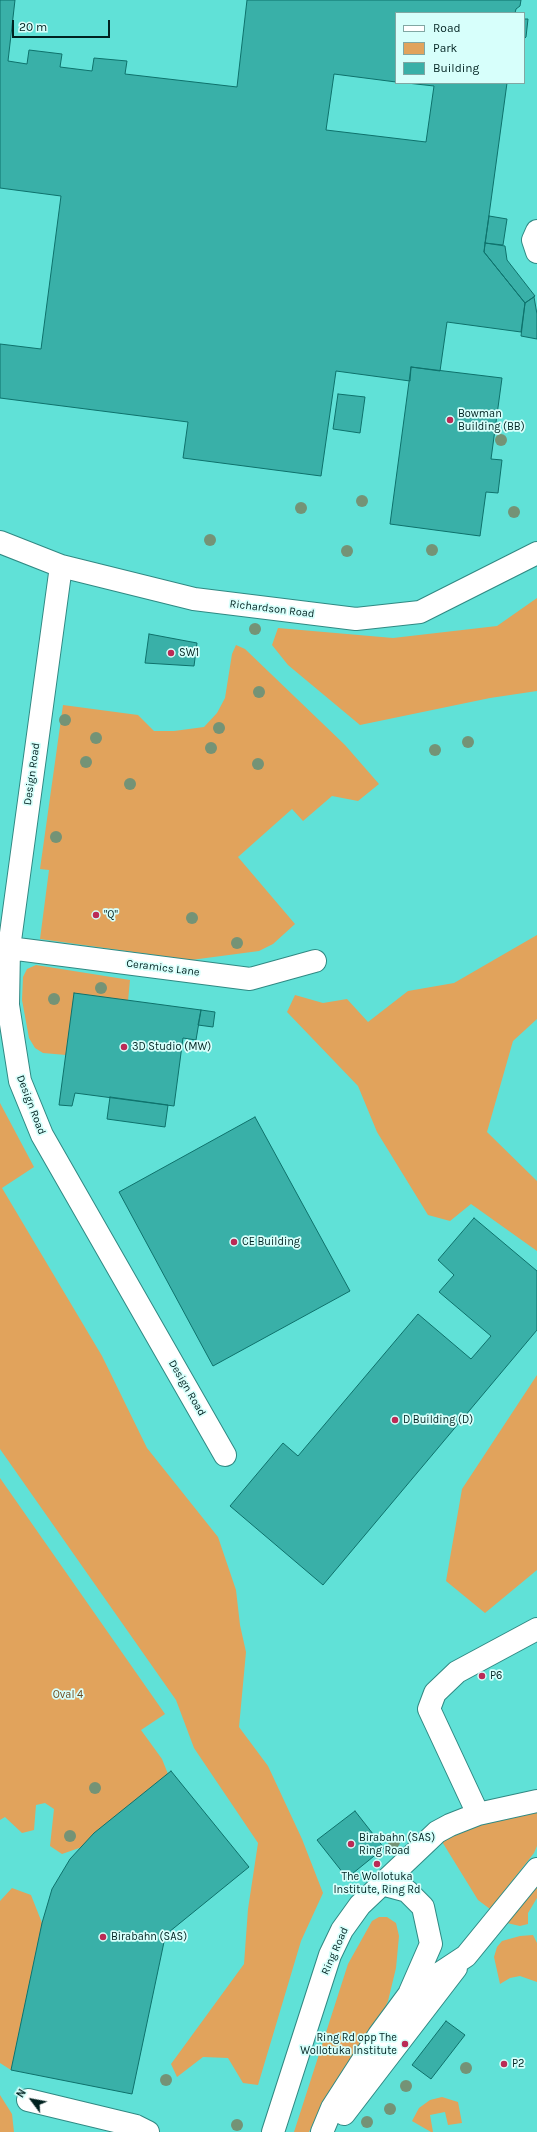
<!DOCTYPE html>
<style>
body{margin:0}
#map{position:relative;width:537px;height:2132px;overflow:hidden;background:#7bebe2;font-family:Karla,sans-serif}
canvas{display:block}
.legend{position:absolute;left:395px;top:12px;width:130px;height:72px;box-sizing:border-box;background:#d7fffb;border:1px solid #81a7a3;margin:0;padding:5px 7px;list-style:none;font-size:12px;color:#002220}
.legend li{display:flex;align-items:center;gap:8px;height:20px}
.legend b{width:20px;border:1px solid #81a7a3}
.north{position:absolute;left:12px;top:2080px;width:40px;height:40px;-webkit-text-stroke:3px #d7fffb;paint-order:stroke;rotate:302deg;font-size:11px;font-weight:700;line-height:16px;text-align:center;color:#002220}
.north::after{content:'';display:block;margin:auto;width:14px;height:18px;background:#002220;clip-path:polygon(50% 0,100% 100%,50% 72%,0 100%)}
.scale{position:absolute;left:12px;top:20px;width:98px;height:18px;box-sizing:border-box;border:2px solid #002220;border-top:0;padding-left:5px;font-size:12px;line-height:14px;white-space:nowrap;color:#002220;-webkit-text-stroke:3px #d7fffb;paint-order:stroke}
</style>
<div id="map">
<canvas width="537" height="2132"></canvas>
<ul class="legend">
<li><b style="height:5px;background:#fff"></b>Road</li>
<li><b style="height:11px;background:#e1a35c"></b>Park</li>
<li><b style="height:11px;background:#39b0a8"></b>Building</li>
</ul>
<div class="north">N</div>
<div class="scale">20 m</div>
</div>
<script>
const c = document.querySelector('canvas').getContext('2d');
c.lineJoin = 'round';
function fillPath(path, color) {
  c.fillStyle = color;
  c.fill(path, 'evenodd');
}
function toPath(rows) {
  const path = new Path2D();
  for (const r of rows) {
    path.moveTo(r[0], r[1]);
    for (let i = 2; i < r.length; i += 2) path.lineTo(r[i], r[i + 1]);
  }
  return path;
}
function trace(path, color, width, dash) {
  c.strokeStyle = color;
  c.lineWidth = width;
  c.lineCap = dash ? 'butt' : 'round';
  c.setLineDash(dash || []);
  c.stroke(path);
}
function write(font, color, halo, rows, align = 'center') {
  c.font = font + ' Karla,sans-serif';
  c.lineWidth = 3.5;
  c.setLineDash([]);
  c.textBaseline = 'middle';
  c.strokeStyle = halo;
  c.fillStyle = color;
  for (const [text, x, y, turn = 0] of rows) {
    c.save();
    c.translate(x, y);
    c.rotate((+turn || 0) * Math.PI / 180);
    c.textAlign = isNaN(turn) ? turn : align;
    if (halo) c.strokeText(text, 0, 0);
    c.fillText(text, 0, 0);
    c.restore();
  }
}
const built = toPath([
 [0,0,537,0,537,2132,0,2132],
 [396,13,524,13,524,83,396,83]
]);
const green = toPath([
 [537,598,537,691,490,698,360,725,288,665,272,645,278,628,393,638,497,626],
 [236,645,245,649,345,745,379,784,358,801,332,796,303,821,292,809,238,857,295,924,273,944,259,951,191,960,40,939,49,870,40,869,63,705,138,715,154,731,174,731,204,727,217,713,225,698,232,654],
 [537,935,537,1019,513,1041,487,1132,537,1181,537,1251,471,1204,450,1221,428,1215,377,1132,358,1086,287,1012,295,995,323,1003,347,999,368,1022,408,991,454,983],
 [36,965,130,980,128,1001,66,1055,43,1053,35,1048,29,1038,22,1000,23,977,27,969],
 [0,1103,34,1167,2,1188,102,1356,147,1448,218,1537,236,1590,240,1625,246,1652,239,1727,268,1766,302,1839,323,1893,301,1941,258,2085,243,2083,228,2058,203,2057,177,2077,171,2064,244,1964,248,1909,258,1843,194,1748,176,1700,0,1449],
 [537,1375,537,1570,485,1613,446,1581,462,1489],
 [0,1478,165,1714,141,1730,162,1759,168,1774,82,1847,62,1854,50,1846,54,1809,45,1803,36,1805,34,1830,22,1833,5,1817,0,1820],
 [537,1809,537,1846,534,1853,490,1909,478,1900,441,1840,461,1830],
 [537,1885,537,1898,528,1913,528,1924,520,1926,507,1923],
 [12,1888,31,1895,42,1923,11,2070,0,2063,0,1901],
 [379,1917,387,1917,396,1923,399,1936,396,1968,388,2001,376,2027,323,2102,309,2132,294,2132,348,1964,372,1921],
 [533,1935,537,1943,537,1982,520,1976,510,1978,500,1984,494,1957,497,1947,502,1941,520,1936],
 [0,2095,12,2114,14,2132,0,2132],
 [442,2097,458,2102,462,2123,448,2125,445,2112,430,2115,433,2132,431,2132,412,2121,419,2108,430,2100]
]);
const building = toPath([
 [0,0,15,0,8,61,27,64,29,50,62,54,60,67,92,71,94,58,127,61,125,74,237,87,247,0,521,0,520,6,516,9,515,13,396,13,396,82,334,74,326,130,426,142,434,86,407,83,507,83,484,252,525,303,521,332,447,322,440,371,411,367,410,381,336,371,321,476,183,458,188,422,0,398,0,344,41,349,61,196,0,188,0,0],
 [524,19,528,19,526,37,524,39,524,19],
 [489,216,507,219,503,245,485,243,489,216],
 [485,243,505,246,507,260,535,296,525,303,484,252,485,243],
 [534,297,537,314,537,339,521,336,525,303,534,297],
 [411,367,502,378,491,459,502,460,498,493,486,492,480,536,390,524,411,367],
 [338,394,365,397,360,433,333,429,338,394],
 [149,634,197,643,194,666,145,663,149,634],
 [74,993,201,1010,196,1040,183,1038,174,1106,75,1093,72,1106,59,1105,74,993],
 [201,1010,215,1012,213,1027,198,1025,201,1010],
 [110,1097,168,1105,165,1127,107,1119,110,1097],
 [255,1117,350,1291,213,1366,119,1192,255,1117],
 [474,1218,537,1271,537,1330,323,1585,230,1506,283,1443,298,1456,418,1314,471,1359,491,1336,439,1292,454,1275,438,1260,474,1218],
 [171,1771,249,1867,169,1932,164,1942,132,2094,11,2070,42,1923,52,1889,70,1859,94,1833,171,1771],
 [355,1811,384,1848,347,1878,317,1840,355,1811],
 [446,2021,465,2035,431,2079,412,2065,446,2021]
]);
const minor = toPath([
 [537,231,533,240,537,252],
 [0,542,61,566,194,599,356,619,420,612,537,553],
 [61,566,9,948,8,1005,20,1081,42,1135,225,1455],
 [9,948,250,979,315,961],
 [478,1814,429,1709,435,1693,457,1672,537,1629],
 [381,1884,407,1891,423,1907,431,1944,410,1992],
 [28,2100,136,2126,148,2132],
 [344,2114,456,1968],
 [273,2132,330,1955,342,1930,360,1905,437,1832,450,1825,478,1814,537,1801],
 [322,2132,332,2108,379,2035,410,1993,466,1956,537,1869]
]);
const trees = [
 [501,440],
 [362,501],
 [301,508],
 [514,512],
 [210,540],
 [432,550],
 [347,551],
 [255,629],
 [259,692],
 [65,720],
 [219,728],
 [96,738],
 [468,742],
 [211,748],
 [435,750],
 [86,762],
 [258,764],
 [130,784],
 [56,837],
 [192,918],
 [237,943],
 [101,988],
 [54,999],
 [95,1788],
 [70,1836],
 [394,1842],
 [466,2068],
 [166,2080],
 [406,2086],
 [390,2109],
 [367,2122],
 [237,2125]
];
const markers = [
 [450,420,4,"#bb2b56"],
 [171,653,4,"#bb2b56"],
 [96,915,4,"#bb2b56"],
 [124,1047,4,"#bb2b56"],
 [234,1242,4,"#bb2b56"],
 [395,1420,4,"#bb2b56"],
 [482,1676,4,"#bb2b56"],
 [351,1844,4,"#bb2b56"],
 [377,1864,4,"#bb2b56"],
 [103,1937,4,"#bb2b56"],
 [405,2044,4,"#bb2b56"],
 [504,2064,4,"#bb2b56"]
];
const poiNames = [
 ["Bowman",458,414],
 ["Building (BB)",458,427],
 ["SW1",179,653],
 ["\"Q\"",104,915],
 ["3D Studio (MW)",132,1047],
 ["CE Building",242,1242],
 ["D Building (D)",403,1420],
 ["P6",490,1676],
 ["Birabahn (SAS)",359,1838],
 ["Ring Road",359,1851],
 ["The Wollotuka",377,1877,"center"],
 ["Institute, Ring Rd",377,1890,"center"],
 ["Birabahn (SAS)",111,1937],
 ["Ring Rd opp The",397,2038,"right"],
 ["Wollotuka Institute",397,2051,"right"],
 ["P2",512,2064]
];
const streetNames = [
 ["Richardson Road",272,609,7],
 ["Design Road",32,774,-82],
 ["Ceramics Lane",163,968,7],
 ["Design Road",31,1105,69],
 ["Design Road",187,1388,60],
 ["Ring Road",335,1951,-66]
];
const parkNames = [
 ["Oval 4",68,1695]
];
fillPath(built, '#60e1d7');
fillPath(green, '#e1a35c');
fillPath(building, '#39b0a8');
trace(building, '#0e726c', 1);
trace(minor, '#308983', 24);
trace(minor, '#fff', 22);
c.fillStyle = '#749376';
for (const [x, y] of trees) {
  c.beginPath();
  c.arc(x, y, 6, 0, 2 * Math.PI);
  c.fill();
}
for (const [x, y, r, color] of markers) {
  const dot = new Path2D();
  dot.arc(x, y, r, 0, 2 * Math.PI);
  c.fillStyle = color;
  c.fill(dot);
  trace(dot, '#d7fffb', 1.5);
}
write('11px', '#002220', '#d7fffb', poiNames, 'left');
write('11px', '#002220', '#d7fffb', streetNames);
write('11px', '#6f4b1e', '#d7fffb', parkNames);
</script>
